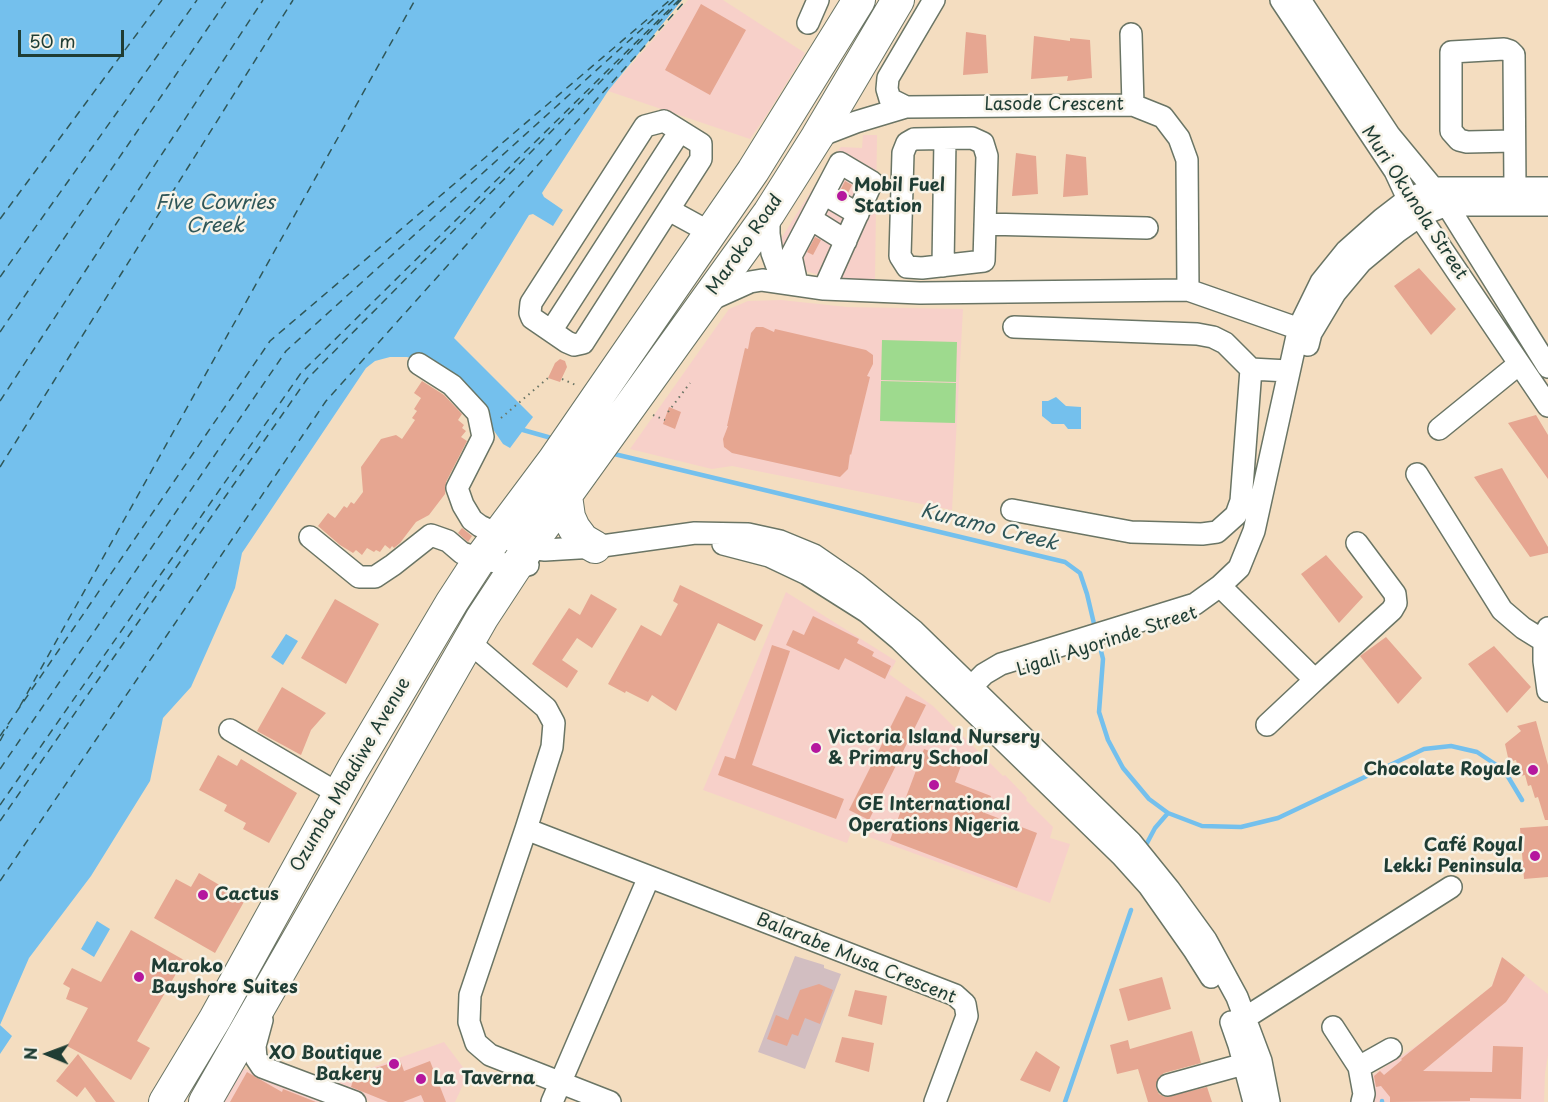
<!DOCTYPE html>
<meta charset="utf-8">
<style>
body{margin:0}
#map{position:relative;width:1548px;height:1102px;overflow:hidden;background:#f4ddc0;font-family:"Playpen Sans",sans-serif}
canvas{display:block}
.north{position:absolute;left:18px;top:1024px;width:60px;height:60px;-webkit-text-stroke:4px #f7f3e8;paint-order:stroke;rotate:271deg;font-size:16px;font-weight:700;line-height:24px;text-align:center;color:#1f3d34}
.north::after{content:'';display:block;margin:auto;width:21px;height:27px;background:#1f3d34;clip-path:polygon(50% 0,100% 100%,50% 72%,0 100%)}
.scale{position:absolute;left:18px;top:30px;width:106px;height:27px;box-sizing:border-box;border:3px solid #1f3d34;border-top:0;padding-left:8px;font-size:18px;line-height:21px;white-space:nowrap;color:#1f3d34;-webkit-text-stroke:4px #f7f3e8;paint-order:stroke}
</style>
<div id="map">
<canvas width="1548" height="1102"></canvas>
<div class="north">N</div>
<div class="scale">50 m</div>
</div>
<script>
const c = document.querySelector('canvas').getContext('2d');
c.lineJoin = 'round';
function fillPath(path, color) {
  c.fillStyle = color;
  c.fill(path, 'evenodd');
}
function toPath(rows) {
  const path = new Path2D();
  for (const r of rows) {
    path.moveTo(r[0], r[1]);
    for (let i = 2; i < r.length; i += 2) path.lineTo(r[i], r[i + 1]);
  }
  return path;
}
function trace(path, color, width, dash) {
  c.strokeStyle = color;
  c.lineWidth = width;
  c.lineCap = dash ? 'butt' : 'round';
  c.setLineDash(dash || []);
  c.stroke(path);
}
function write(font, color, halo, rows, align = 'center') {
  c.font = font + ' "Playpen Sans",sans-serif';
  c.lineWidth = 5;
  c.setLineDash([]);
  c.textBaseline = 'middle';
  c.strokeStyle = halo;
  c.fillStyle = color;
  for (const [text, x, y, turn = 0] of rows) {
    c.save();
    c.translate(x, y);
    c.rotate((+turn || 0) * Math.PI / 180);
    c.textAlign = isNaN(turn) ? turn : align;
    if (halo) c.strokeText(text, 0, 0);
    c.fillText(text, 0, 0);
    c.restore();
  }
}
const built = toPath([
 [688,0,723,0,805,53,768,113,750,139,608,91],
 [863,135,877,135,875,280,830,278,787,266,780,247,782,237,834,155,841,147,862,148],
 [781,300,847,307,963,309,952,510,732,466,712,469,630,449,729,309,748,301],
 [786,592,896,661,889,674,933,706,1003,776,1005,775,1027,798,1026,800,1053,827,1050,838,1070,844,1050,903,869,837,872,826,856,819,847,843,703,790],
 [1502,957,1548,994,1548,1055,1545,1073,1544,1102,1369,1102,1365,1080,1431,1036,1492,986],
 [444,1042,468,1074,455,1102,371,1102,323,1085],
 [242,1068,335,1102,222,1102]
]);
const industrial = toPath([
 [795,956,824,965,824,968,841,974,805,1069,758,1052]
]);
const green = toPath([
 [882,340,957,342,956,382,881,380],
 [881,381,956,383,955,423,880,421]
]);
const water = toPath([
 [0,0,682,0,608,91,542,193,544,197,563,210,553,226,533,214,529,215,454,338,533,417,510,448,503,444,482,413,428,363,407,357,390,357,375,361,366,368,242,553,235,588,191,687,163,718,150,781,91,876,29,958,0,1025,12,1036,0,1054],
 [1056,397,1066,406,1081,407,1081,429,1068,429,1064,424,1052,424,1042,416,1042,401,1048,401],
 [286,634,298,641,283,665,271,657],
 [97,921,110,929,94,957,81,949]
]);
const stream = toPath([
 [523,430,555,439],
 [610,453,1065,562,1080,573,1087,594,1095,628],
 [1098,639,1103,659,1099,712,1108,740,1123,768,1149,799,1168,813,1202,826,1241,827,1278,818,1424,749,1451,746,1477,752,1504,770,1522,800],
 [1147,843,1155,828,1168,813],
 [1065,1102,1131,910],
 [1382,1102,1382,1101]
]);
const ferry = toPath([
 [0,219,162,0],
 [0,277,197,0],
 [0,332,227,0],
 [0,401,263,0],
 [0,467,293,0],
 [20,706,415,0],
 [0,736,270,341,670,0],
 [0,741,8,726],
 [0,769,286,351,674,0],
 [0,805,301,373,679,0],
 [0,821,307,379,681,0],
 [0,881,326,401,686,0]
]);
const building = toPath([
 [701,4,746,30,710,95,665,70],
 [966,32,986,35,988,73,963,75],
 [1034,36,1070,41,1070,38,1090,40,1092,78,1067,81,1068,76,1031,79],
 [1016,153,1036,156,1038,194,1012,196],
 [1066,154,1086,157,1088,195,1063,197],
 [845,181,852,185,848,193,841,189],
 [815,237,821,240,813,255,807,252],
 [1419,268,1456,309,1431,335,1394,286],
 [756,327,763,327,774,332,775,329,866,350,873,355,873,364,867,376,870,377,851,455,850,454,848,469,840,477,732,453,724,447,723,439,728,426,727,426,745,348,748,349,751,333],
 [560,359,565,361,567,367,560,382,548,378,555,363],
 [422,381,444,395,462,414,458,420,464,425,462,428,466,431,461,437,467,441,446,482,445,494,429,515,416,522,400,543,394,548,392,546,390,549,385,545,380,552,376,550,374,552,367,548,362,555,356,550,353,553,340,545,318,526,328,513,335,518,344,506,347,508,351,502,354,504,363,492,361,467,381,439,396,435,402,439,415,420,412,418,417,411,414,409,421,398,414,393],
 [669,407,681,412,675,429,663,424],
 [1536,415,1548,435,1548,479,1508,423],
 [1502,468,1548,547,1548,553,1530,557,1474,477],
 [462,528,472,536,468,542,458,533],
 [1326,555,1363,597,1339,623,1301,574],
 [680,585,763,625,755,641,718,623,676,711,652,695,648,702,626,691,625,693,608,684,641,625,661,636,678,604,673,601],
 [591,594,617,609,592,648,577,638,562,660,578,671,567,688,532,664,569,608,580,615],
 [335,599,379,624,346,684,301,658],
 [813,616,859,639,857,643,874,652,872,656,891,666,885,679,845,658,839,670,786,645,793,630,804,635],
 [1386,637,1422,678,1398,704,1360,656],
 [772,645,790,651,752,765,844,799,836,819,718,775,725,756,735,759],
 [1494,646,1531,687,1507,713,1468,664],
 [282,687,326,713,311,730,301,755,257,731],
 [906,696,926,705,869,820,849,810],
 [1536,721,1548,765,1548,820,1545,820,1538,797,1535,798,1531,785,1528,786,1525,775,1520,776,1516,760,1509,762,1505,744,1521,731,1517,726],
 [924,749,962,763,955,782,991,796,985,813,1037,833,1017,888,890,840],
 [218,755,237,766,241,759,297,793,269,843,243,829,246,823,224,811,227,805,199,790],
 [1548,826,1548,877,1524,879,1520,828],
 [199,873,245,900,215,953,154,918,176,879,191,887],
 [131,930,184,960,137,1041,150,1048,131,1080,67,1046,88,1008,66,999,70,988,63,984,72,968,101,982],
 [1502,957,1525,975,1506,1002,1423,1071,1492,1072,1493,1046,1523,1047,1521,1099,1470,1098,1470,1101,1390,1102,1390,1097,1381,1086,1376,1087,1374,1076,1380,1071,1384,1075,1402,1060,1401,1059,1492,986],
 [1162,977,1171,1009,1128,1021,1119,989],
 [819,984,833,990,820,1024,805,1018,798,1036,792,1034,787,1046,767,1039,776,1015,788,1020,800,990],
 [855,990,887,996,882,1025,848,1016],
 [1192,1031,1201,1063,1164,1073,1159,1077,1156,1088,1159,1094,1165,1097,1207,1087,1212,1102,1148,1102,1138,1069,1117,1074,1110,1045,1128,1040,1130,1049],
 [842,1037,874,1043,869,1072,835,1062],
 [1036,1051,1060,1067,1050,1092,1020,1080],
 [78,1054,115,1102,96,1102,85,1087,77,1097,56,1081],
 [400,1060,404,1071,430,1061,446,1102,424,1102,421,1095,403,1102,388,1102,351,1087,354,1077,364,1080,367,1071],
 [247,1072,282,1092,283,1089,316,1102,230,1102]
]);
const path = toPath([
 [562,379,578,386],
 [668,412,690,383],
 [653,415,665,420],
 [501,418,548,378]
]);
const minor = toPath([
 [934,0,888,78,887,89,890,99,906,107,1133,105,1163,117,1179,138,1187,160,1188,290],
 [1281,0,1395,171,1408,199,1548,406],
 [1300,0,1390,136,1447,205,1548,367],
 [808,23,818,0],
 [1131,34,1133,105],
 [664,121,701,144,701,159,583,343,574,345,567,342,532,318,530,313,531,303,645,126,664,121],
 [817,137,856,122,906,107],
 [972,138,983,143,987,156,984,261,922,268,907,267,900,256,903,153,907,143,914,139,972,138],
 [1514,141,1467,142,1459,140,1451,131,1451,52,1504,49,1510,51,1514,55,1515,188],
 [824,194,858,214],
 [669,210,711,233],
 [769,213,769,234,772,253,776,264,780,272,797,284],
 [811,219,846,241],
 [985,224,1147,228],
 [943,266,945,139],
 [797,284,791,256,840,163,872,182,824,289],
 [710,300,750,282,762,280,824,289,920,293,1188,290,1311,333],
 [1014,327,1197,334,1213,337,1225,343,1251,369,1288,371],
 [551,331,680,131],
 [1308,345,1311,333,1335,293,1361,262,1397,232,1421,215,1447,205,1548,205],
 [419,364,452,385,478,413,483,437,457,488,463,505,472,520,480,526,528,548,545,550,595,547,695,533,748,534,780,541,814,555,856,584,914,631,1131,842,1169,889,1206,940,1237,997,1261,1061,1269,1102],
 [1439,429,1519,364],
 [1417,474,1502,610,1523,628,1544,641],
 [1012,510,1131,532,1202,534,1217,532,1236,515,1241,501,1251,369],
 [310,537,359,577,375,577,393,565,431,535,448,541,462,553,480,559,516,566,528,565],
 [723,544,769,556,807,574,867,612,899,639,1122,856,1149,886,1194,950,1211,977],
 [1220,586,1315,680,1267,725],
 [1548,628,1544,641,1544,661,1548,691],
 [468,641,546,708,554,723,552,747,526,829,470,995,469,1022,476,1043,490,1055,610,1102],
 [1315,680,1392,610,1396,603,1395,594,1357,543],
 [962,696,984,674,1001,664,1195,604,1220,586,1239,568,1254,531,1299,327,1321,282,1346,251,1382,219,1408,199,1435,188,1548,188],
 [230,730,339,794],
 [526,829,955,995,965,1004,967,1016,935,1102],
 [1245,1018,1451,887],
 [262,1020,255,1046,256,1058,262,1067,355,1102],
 [1231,1022,1239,1045,1254,1102],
 [1333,1027,1359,1067,1364,1094,1362,1102],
 [1359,1067,1391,1049],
 [1168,1085,1244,1064],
 [552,1102,649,877]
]);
const highway = toPath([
 [566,496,569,517,574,528,583,540,595,547],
 [165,1102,215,1019,353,769,452,602,480,559,554,460,753,171,859,0],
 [205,1102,482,618,528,548,769,213,817,137,898,0]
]);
const markers = [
 [842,196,6,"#b5179e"],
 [816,748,6,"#b5179e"],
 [1533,770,6,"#b5179e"],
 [934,785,6,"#b5179e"],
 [1535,856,6,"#b5179e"],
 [203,895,6,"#b5179e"],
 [139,977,6,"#b5179e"],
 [394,1064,6,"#b5179e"],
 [421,1079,6,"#b5179e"]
];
const streetNames = [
 ["Lasode Crescent",1054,105],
 ["Muri Okunola Street",1414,203,57],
 ["Maroko Road",745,245,-55],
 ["Ligali Ayorinde Street",1107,642,-18],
 ["Ozumba Mbadiwe Avenue",351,775,-60],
 ["Balarabe Musa Crescent",856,959,22]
];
const poiNames = [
 ["Mobil Fuel",854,186],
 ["Station",854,207],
 ["Victoria Island Nursery",828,738],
 ["& Primary School",828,759],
 ["Chocolate Royale",1521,770,"right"],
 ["GE International",934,805,"center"],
 ["Operations Nigeria",934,826,"center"],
 ["Café Royal",1523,846,"right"],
 ["Lekki Peninsula",1523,867,"right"],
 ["Cactus",215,895],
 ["Maroko",151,967],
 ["Bayshore Suites",151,988],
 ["XO Boutique",382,1054,"right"],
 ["Bakery",382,1075,"right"],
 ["La Taverna",433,1079]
];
const waterNames = [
 ["Five Cowries",215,203],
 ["Creek",215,226],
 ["Kuramo Creek",989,528,14]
];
fillPath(built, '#f7d0c9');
fillPath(industrial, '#d2bec1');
fillPath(green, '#9eda8e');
fillPath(water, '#74c0ed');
trace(stream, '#74c0ed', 4.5);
trace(ferry, '#305759', 1.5, [8, 6]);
fillPath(building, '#e6a691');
trace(minor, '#6a7565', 24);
trace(highway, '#6a7565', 34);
trace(path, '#6a7565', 2, [1.5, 4.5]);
trace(minor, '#fff', 21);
trace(highway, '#fff', 32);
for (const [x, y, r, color] of markers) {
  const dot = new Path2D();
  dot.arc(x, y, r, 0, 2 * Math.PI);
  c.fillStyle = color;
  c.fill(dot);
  trace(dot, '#f7f3e8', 2);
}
write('18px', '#1f3d34', '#f7f3e8', streetNames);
write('bold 18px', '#1f3d34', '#f7f3e8', poiNames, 'left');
write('italic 20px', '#305759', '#f7f3e8', waterNames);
</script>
